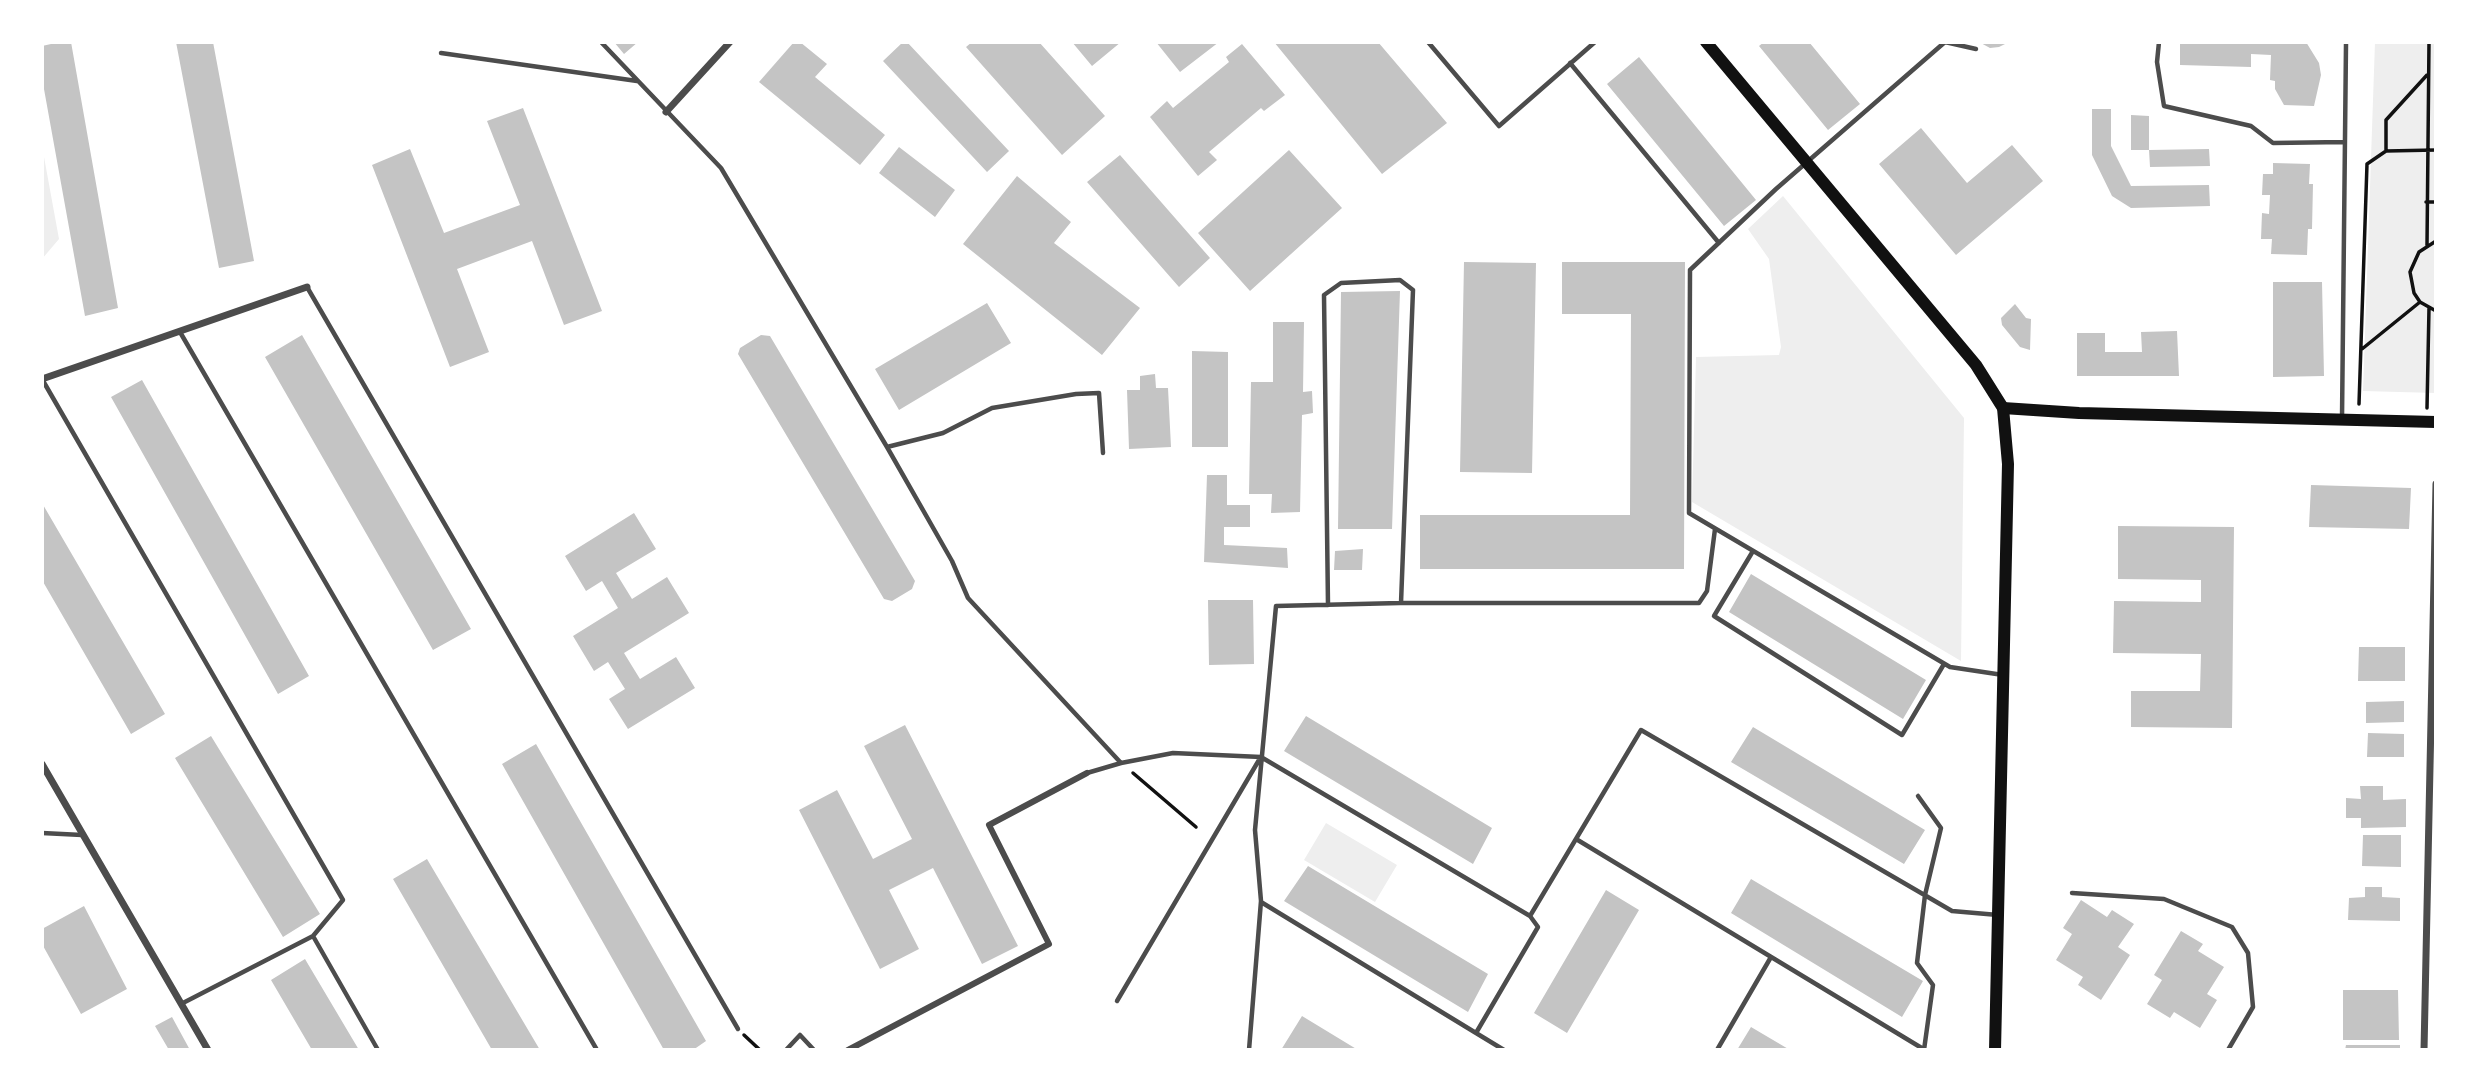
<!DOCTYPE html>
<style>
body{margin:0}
#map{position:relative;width:2478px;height:1092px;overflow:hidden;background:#fff;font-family:"Alegreya Sans",sans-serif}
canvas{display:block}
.frame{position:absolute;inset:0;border:44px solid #fff;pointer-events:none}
</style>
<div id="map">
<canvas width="2478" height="1092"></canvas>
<div class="frame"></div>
</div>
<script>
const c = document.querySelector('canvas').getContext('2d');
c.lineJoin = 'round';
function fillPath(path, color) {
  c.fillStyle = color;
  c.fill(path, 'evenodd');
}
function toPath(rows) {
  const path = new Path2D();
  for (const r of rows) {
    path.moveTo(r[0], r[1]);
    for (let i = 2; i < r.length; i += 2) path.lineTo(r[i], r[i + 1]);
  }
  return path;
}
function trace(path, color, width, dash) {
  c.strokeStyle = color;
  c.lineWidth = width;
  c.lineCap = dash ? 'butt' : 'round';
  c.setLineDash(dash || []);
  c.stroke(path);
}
const green = toPath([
 [2375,42,2436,42,2436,393,2363,391],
 [42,146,59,239,42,259],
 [1783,196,1964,418,1961,661,1692,502,1696,357,1779,355,1781,347,1769,259,1748,229],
 [1326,823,1397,865,1375,902,1304,860]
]);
const building = toPath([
 [60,42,71,42,118,308,85,316,42,78,42,46],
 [176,42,213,42,254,261,219,268],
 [614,42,638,42,624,54],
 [794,42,800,42,827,64,815,77,885,135,860,165,759,82],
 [903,42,907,42,1009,151,987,172,883,61],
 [972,42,1039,42,1105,116,1062,155,966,47],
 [1072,42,1121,42,1092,66],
 [1156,42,1219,42,1180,72],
 [1274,42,1378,42,1447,123,1382,174],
 [1764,42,1809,42,1860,104,1828,130,1759,46],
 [1979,42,2009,42,1999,47,1990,48],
 [2180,42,2306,42,2319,63,2321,75,2314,106,2284,105,2275,89,2275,81,2270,80,2271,55,2251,54,2251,67,2180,65],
 [1242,44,1285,95,1264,111,1261,108,1209,152,1217,160,1198,176,1150,117,1167,101,1173,108,1229,62,1226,57],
 [1639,57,1756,200,1724,226,1607,84],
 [523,108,602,311,564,325,532,241,457,269,489,352,450,367,372,165,410,149,444,233,520,205,487,121],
 [2092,109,2111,109,2111,146,2131,186,2209,185,2210,206,2131,208,2112,196,2092,155],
 [2131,115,2149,116,2149,150,2131,150],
 [1921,128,1967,183,2012,145,2043,181,1956,255,1879,164],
 [899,147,955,190,935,217,879,173],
 [2209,149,2210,166,2150,167,2149,150],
 [1289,150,1342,208,1250,291,1198,233],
 [1120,155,1210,258,1179,287,1087,182],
 [2273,163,2310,164,2309,184,2313,184,2312,229,2308,229,2307,255,2271,254,2272,239,2261,239,2262,213,2269,214,2270,195,2262,195,2263,174,2273,174],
 [1017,176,1071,222,1054,243,1140,308,1102,355,963,244],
 [1464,262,1536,263,1532,473,1460,472],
 [1562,262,1685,262,1684,569,1420,569,1420,515,1630,515,1631,314,1562,314],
 [2273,282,2322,282,2324,376,2273,377],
 [1400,291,1392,529,1338,529,1341,292],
 [987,303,1011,343,899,410,875,369],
 [2015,304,2026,318,2031,319,2030,350,2020,347,2002,325,2001,318],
 [1273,322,1304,322,1303,392,1312,391,1313,413,1302,415,1300,512,1271,513,1272,494,1249,494,1251,382,1273,382],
 [2177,331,2179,376,2077,376,2077,333,2105,333,2105,352,2142,352,2141,332],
 [302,335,471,629,433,650,265,357],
 [761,335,770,336,915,581,912,589,892,601,884,599,738,354,740,348],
 [1192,351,1228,352,1228,447,1192,447],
 [1155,374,1156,388,1168,388,1171,447,1129,449,1127,390,1140,390,1140,376],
 [142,380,309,676,278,694,111,397],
 [1207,475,1227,475,1227,505,1250,505,1250,527,1224,527,1224,545,1287,548,1288,568,1204,562],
 [2311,485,2411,488,2409,529,2309,527],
 [42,503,165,714,131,734,42,580],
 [634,513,656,549,616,573,632,599,667,577,689,613,624,653,640,679,676,657,695,688,628,729,609,699,625,689,608,662,594,671,573,636,618,608,602,581,586,591,565,556],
 [2118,526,2234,527,2232,728,2131,727,2131,691,2200,691,2201,654,2113,653,2114,601,2201,602,2201,580,2118,579],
 [1363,549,1362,570,1334,570,1335,551],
 [1751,574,1926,680,1903,719,1729,612],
 [1208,600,1253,600,1254,664,1209,665],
 [2359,647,2405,647,2405,681,2358,681],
 [2404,701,2404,722,2366,723,2366,702],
 [1306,716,1492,828,1473,864,1284,751],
 [905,725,1018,946,982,964,933,868,889,890,919,949,880,969,799,810,837,790,873,859,912,839,864,746],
 [1753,727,1925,830,1904,864,1731,762],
 [2368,733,2404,734,2404,757,2367,757],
 [211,736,320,914,283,937,175,758],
 [536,744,706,1041,693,1050,664,1050,502,764],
 [2360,786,2383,786,2383,800,2406,799,2406,827,2361,828,2361,818,2346,818,2346,798,2361,799],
 [2363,835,2401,835,2401,867,2362,866],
 [427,859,540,1050,492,1050,393,879],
 [1308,866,1488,974,1468,1012,1284,901],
 [1751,879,1923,981,1902,1017,1731,913],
 [2365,887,2382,887,2382,897,2400,898,2400,921,2348,920,2349,898,2365,897],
 [1606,890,1639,910,1567,1033,1534,1013],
 [2081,900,2107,917,2112,910,2134,924,2118,947,2130,955,2101,1000,2078,985,2083,977,2056,960,2072,934,2063,928],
 [84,906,127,989,81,1014,42,944,42,929],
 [2181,931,2203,944,2198,951,2224,967,2207,994,2217,1000,2200,1028,2174,1012,2170,1018,2147,1004,2162,980,2154,975],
 [305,959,359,1050,312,1050,271,980],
 [2343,990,2398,990,2399,1040,2343,1040],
 [1302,1016,1358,1050,1281,1050],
 [172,1017,190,1050,169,1050,155,1026],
 [1751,1027,1790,1050,1737,1050],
 [2346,1045,2400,1045,2400,1050,2345,1050]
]);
const path = toPath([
 [2427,75,2386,120,2386,151,2436,150],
 [2426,202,2436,202],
 [2436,241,2419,252,2410,272,2414,293,2420,302,2436,311],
 [2427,245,2429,42],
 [2362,349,2420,302],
 [2359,404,2367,164,2386,151],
 [2427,408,2429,308],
 [1133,773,1196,827],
 [744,1035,760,1050]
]);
const service = toPath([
 [601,42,721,168,887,447,952,561,968,598,1121,763],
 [1428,42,1499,126,1595,42],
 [1945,42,1776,189,1690,270,1689,513,1950,667,2003,675],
 [1945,42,1976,49],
 [2159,42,2157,62,2164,106,2251,126,2273,143,2344,142],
 [441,53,637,81],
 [1570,63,1719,243],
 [307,287,738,1029],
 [180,332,597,1050],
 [42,379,343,900,313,936,181,1004],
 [2342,418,2346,44],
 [887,447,943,433,992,408,1076,394,1099,393,1103,453],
 [1753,551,1714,616,1902,735,1944,664],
 [1328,605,1324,295,1341,283,1400,280,1413,290,1401,603,1699,603,1707,591,1715,529],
 [1087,773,1121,763,1173,753,1261,757,1530,916],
 [1918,796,1941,828,1925,895,1917,963,1933,985,1924,1050],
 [42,833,82,835],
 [1576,839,1925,1050],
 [2072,893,2164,899,2232,927,2248,953,2253,1007,2228,1050],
 [1261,902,1476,1033],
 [313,936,378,1050],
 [1117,1001,1259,760],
 [786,1050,800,1035,814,1050],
 [1249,1050,1261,901,1255,830,1276,606,1400,603],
 [1504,1050,1476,1033,1538,927,1530,916,1641,730,1952,911,1998,915],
 [1717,1050,1771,957]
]);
const pedestrian = toPath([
 [848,1050,1049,944,989,825,1087,773]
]);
const minor = toPath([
 [666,112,730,42],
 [42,379,307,287],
 [42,764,208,1050],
 [2424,1050,2436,484]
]);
const secondary = toPath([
 [2003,408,2079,413,2436,422]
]);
const primary = toPath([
 [1706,42,1976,365,2003,408,2008,464,1995,1050]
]);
fillPath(green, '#eee');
fillPath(building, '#c4c4c4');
trace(path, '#111', 3.5);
trace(service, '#4c4c4c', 4.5);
trace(pedestrian, '#4c4c4c', 6);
trace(minor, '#4c4c4c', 7);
trace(secondary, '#111', 12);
trace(primary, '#111', 12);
</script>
